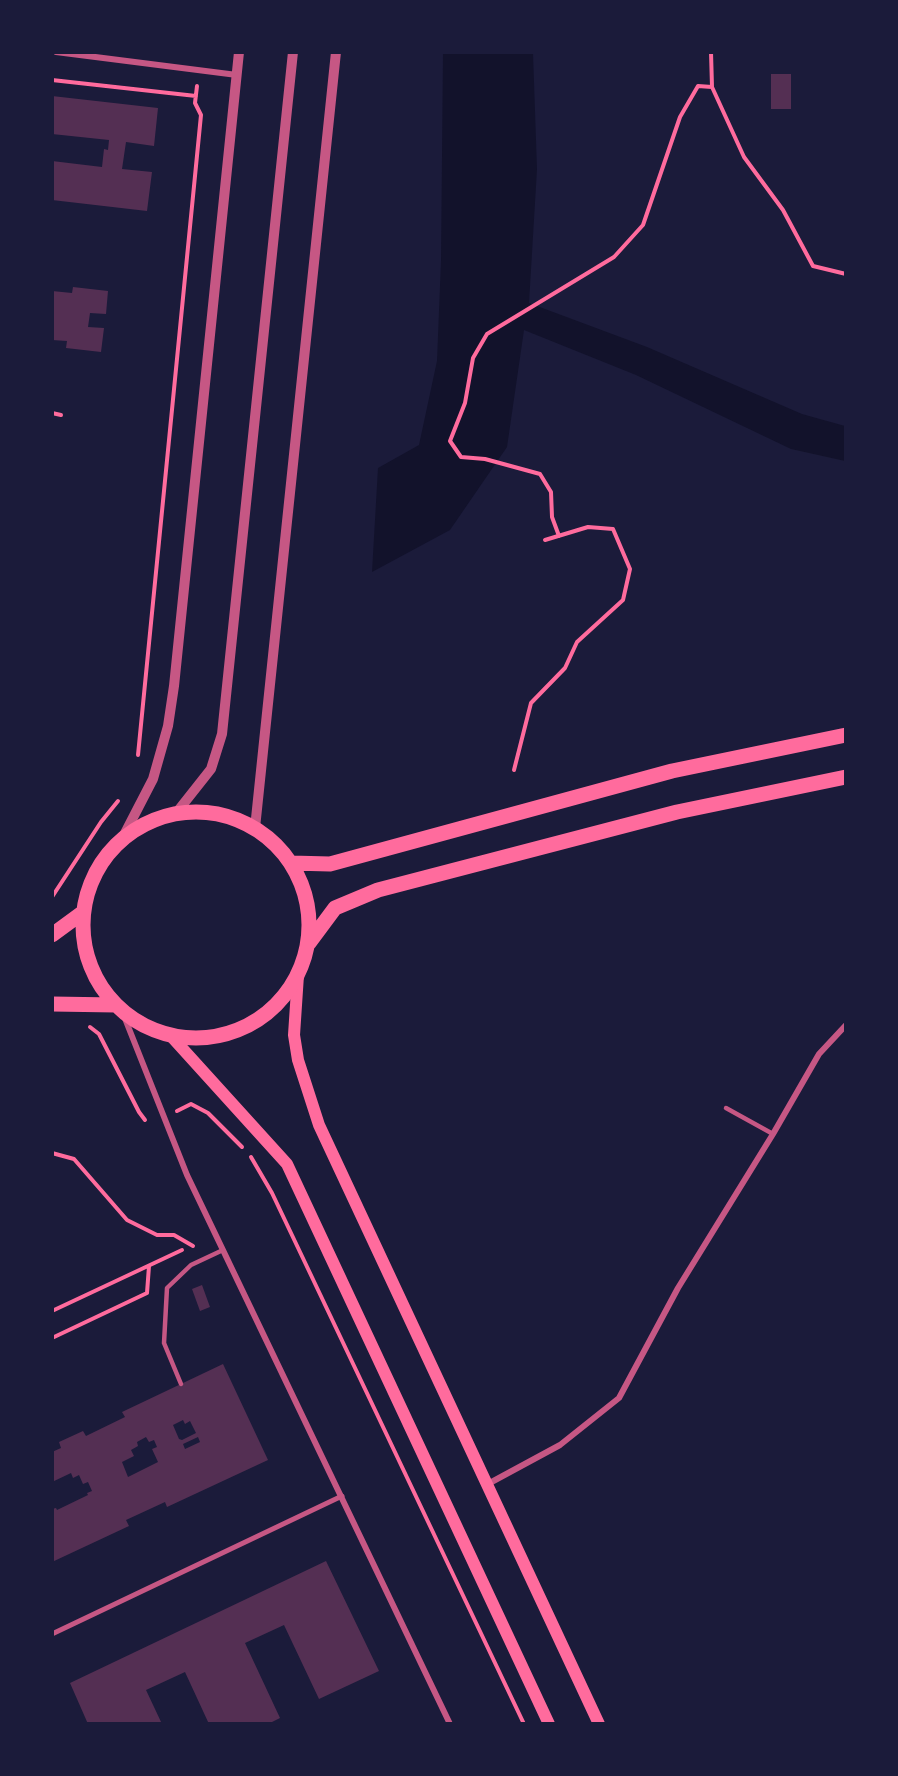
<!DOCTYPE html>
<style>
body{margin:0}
#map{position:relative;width:898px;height:1776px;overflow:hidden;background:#1b1b3a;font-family:Montserrat,sans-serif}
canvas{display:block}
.frame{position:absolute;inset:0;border:54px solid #1b1b3a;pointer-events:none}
</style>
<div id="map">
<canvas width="898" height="1776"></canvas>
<div class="frame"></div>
</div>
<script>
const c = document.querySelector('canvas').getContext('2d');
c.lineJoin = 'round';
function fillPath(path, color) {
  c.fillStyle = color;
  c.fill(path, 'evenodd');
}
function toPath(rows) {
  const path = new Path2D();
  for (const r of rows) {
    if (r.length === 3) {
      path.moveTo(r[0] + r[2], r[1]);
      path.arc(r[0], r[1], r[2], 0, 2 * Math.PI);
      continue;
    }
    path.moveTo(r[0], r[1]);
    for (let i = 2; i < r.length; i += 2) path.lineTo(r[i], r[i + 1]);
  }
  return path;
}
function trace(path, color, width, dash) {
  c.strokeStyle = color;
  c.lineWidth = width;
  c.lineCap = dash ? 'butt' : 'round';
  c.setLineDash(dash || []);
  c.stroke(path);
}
const water = toPath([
 [443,53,533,53,537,169,529,303,647,347,802,414,845,426,845,461,791,449,636,375,524,330,507,447,450,530,372,572,378,468,419,445,437,361,441,261]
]);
const building = toPath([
 [771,74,791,74,791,109,771,109],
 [52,96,158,108,154,146,126,142,122,169,152,172,147,211,52,200,52,161,102,167,104,149,108,150,109,140,52,134],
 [73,287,108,291,106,314,90,313,88,327,104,328,101,352,66,348,67,341,52,340,52,291,72,293],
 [202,1285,210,1307,200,1311,192,1289],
 [223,1364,268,1460,167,1507,165,1502,126,1520,129,1526,52,1562,52,1509,56,1508,57,1510,88,1495,87,1493,92,1491,88,1482,83,1484,79,1475,73,1478,71,1473,52,1482,52,1452,61,1448,59,1442,83,1431,86,1436,125,1417,122,1412],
 [183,1420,185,1424,190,1421,196,1433,182,1440,179,1439,173,1425],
 [146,1437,149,1442,154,1440,157,1447,152,1449,158,1462,128,1477,122,1462,134,1456,131,1450,138,1446,137,1442],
 [198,1437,200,1442,185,1449,183,1444],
 [326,1561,379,1671,319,1699,284,1625,245,1643,280,1718,268,1724,209,1724,185,1672,146,1690,162,1724,88,1724,70,1683]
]);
const path = toPath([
 [711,52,712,87,744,157,783,210,813,266,846,274],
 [52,80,196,96],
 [52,413,61,415],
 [559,536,552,517,551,492,540,474,485,459,461,457,450,441,465,403,473,358,487,334,614,257,643,225,680,117,698,86,712,87],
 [138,755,201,115,195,103,197,86],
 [514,770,531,703,565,668,577,642,623,600,630,569,613,529,588,527,545,540],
 [52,897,101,822,118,801],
 [90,1027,99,1034,139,1112,145,1120],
 [177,1111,191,1104,208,1113,242,1147],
 [52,1153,74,1159,127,1220,157,1235,174,1235,193,1246],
 [251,1157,272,1193,524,1724],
 [52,1311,182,1250],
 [52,1338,147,1293,149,1266]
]);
const service = toPath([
 [726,1108,773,1134],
 [181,1384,164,1343,167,1288,191,1265,223,1250]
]);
const pedestrian = toPath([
 [52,1634,342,1496]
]);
const minor = toPath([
 [56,52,237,75],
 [122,1011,187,1175,450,1724],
 [486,1485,560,1445,619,1398,678,1288,773,1134,819,1054,846,1025]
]);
const tertiary = toPath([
 [177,812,211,769,222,734,293,52],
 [255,828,336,52],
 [123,837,153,779,168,726,174,686,239,52]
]);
const secondary = toPath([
 [298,975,294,1035,298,1060,319,1125,599,1724],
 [171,1036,287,1164,549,1724]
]);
const primary = toPath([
 [196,925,113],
 [291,863,330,864,672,771,846,735],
 [52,935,82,913],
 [309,943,335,908,378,890,677,812,846,777],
 [52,1004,116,1005]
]);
fillPath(water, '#12122b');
fillPath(building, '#542f53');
trace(path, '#ff6b9d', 4);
trace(service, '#c65784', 4.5);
trace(pedestrian, '#c65784', 5);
trace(minor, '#c65784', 6);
trace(tertiary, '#c65784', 10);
trace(secondary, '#ff6b9d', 12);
trace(primary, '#ff6b9d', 15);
</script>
